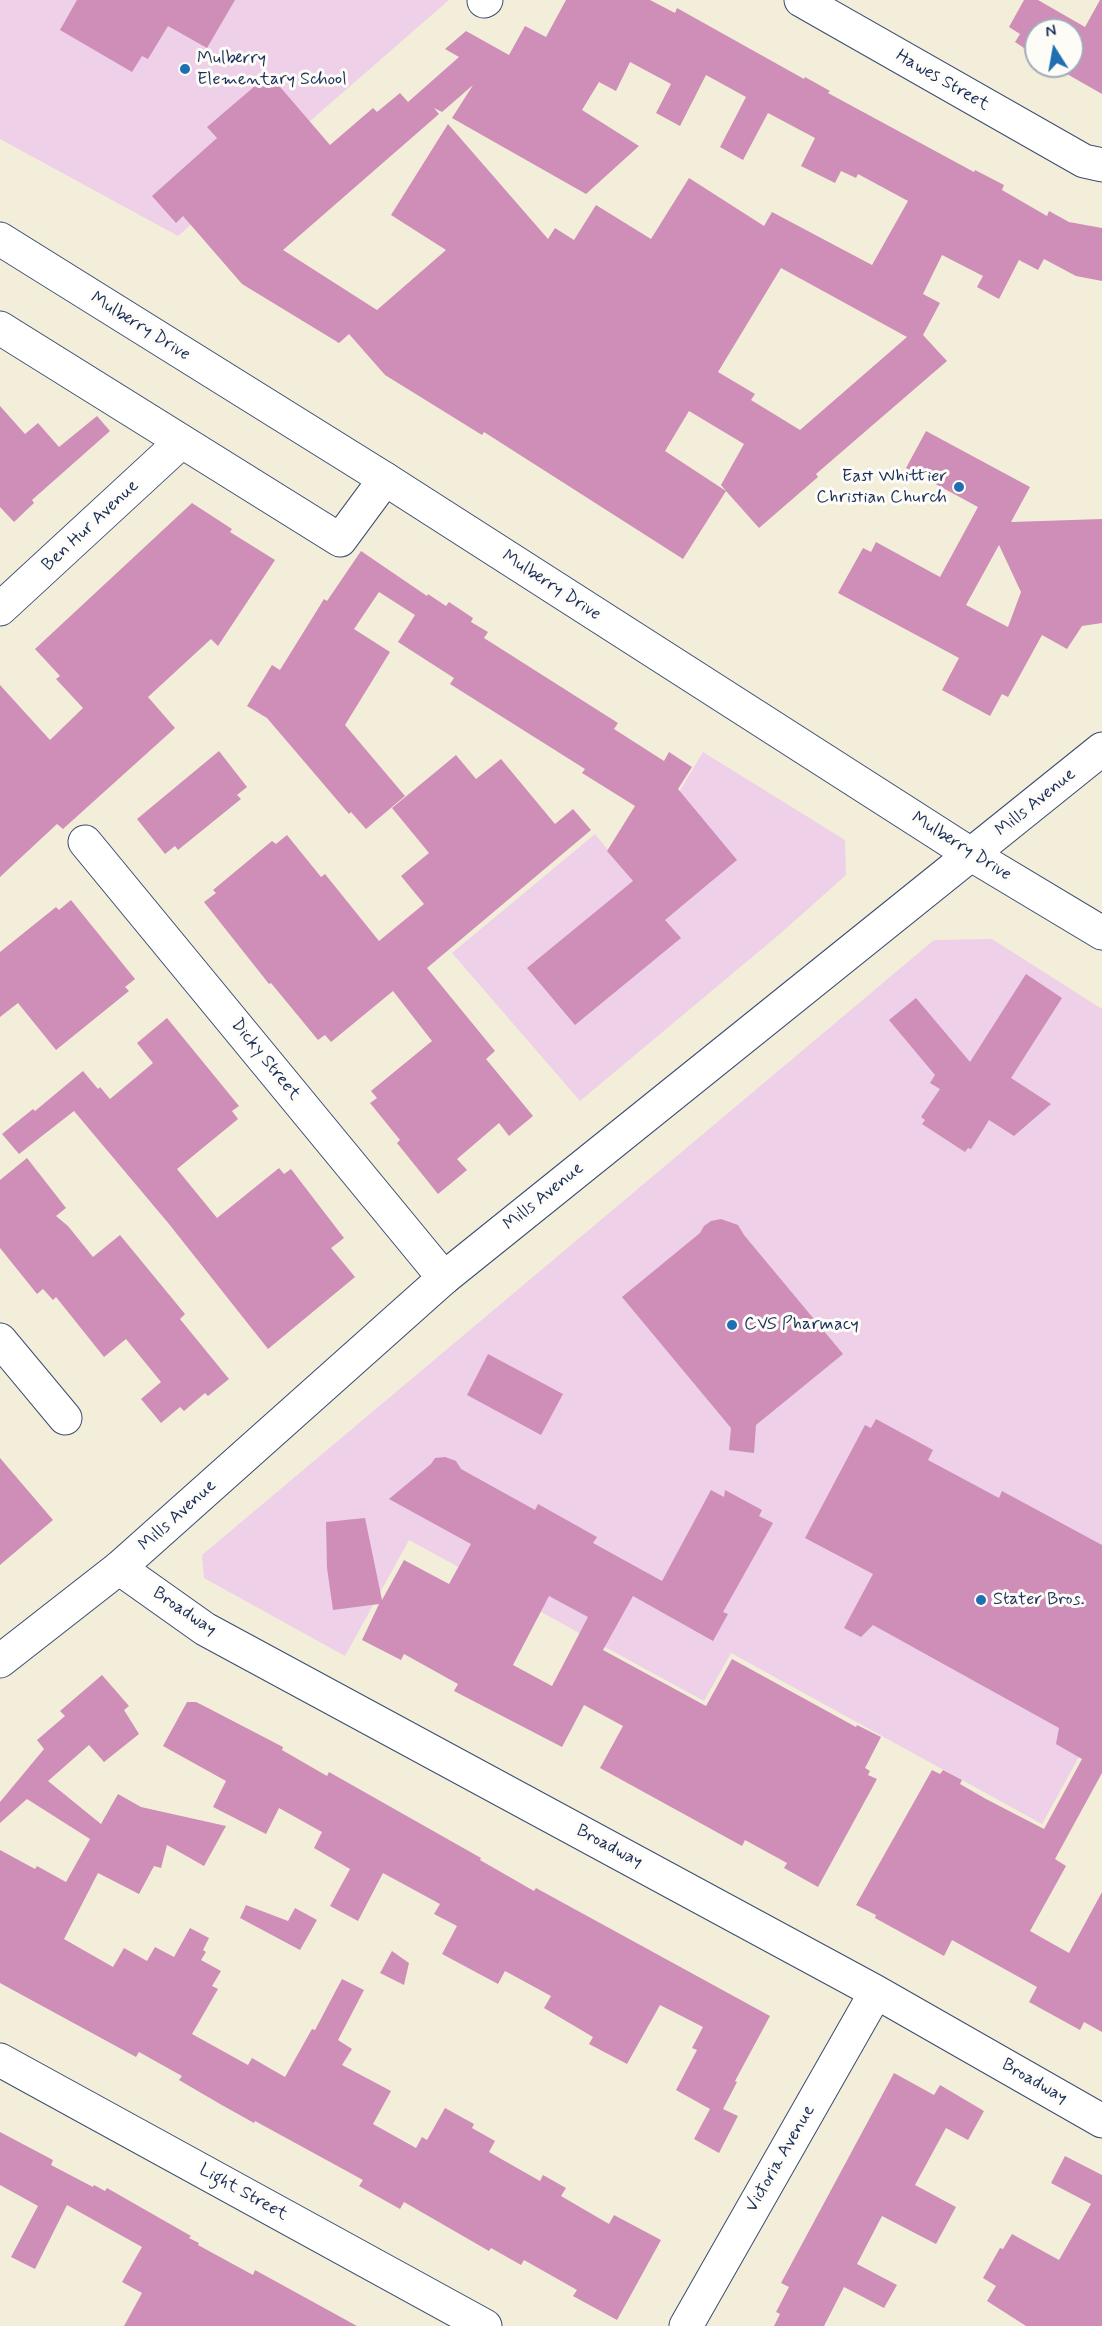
<!DOCTYPE html>
<style>
body{margin:0}
#map{position:relative;width:1102px;height:2326px;overflow:hidden;background:#f3eeda;font-family:Mynerve,sans-serif}
canvas{display:block}
.north{position:absolute;left:1024px;top:18px;width:60px;height:60px;box-sizing:border-box;background:#fdfcf7;border:2px solid #a3aaba;border-radius:50%;rotate:349deg;font-size:16px;font-weight:700;line-height:24px;text-align:center;color:#1b2f5e}
.north::after{content:'';display:block;margin:auto;width:21px;height:27px;background:#1f6fb2;clip-path:polygon(50% 0,100% 100%,50% 72%,0 100%)}
</style>
<div id="map">
<canvas width="1102" height="2326"></canvas>
<div class="north">N</div>
</div>
<script>
const c = document.querySelector('canvas').getContext('2d');
c.lineJoin = 'round';
function fillPath(path, color) {
  c.fillStyle = color;
  c.fill(path, 'evenodd');
}
function toPath(rows) {
  const path = new Path2D();
  for (const r of rows) {
    path.moveTo(r[0], r[1]);
    for (let i = 2; i < r.length; i += 2) path.lineTo(r[i], r[i + 1]);
  }
  return path;
}
function trace(path, color, width, dash) {
  c.strokeStyle = color;
  c.lineWidth = width;
  c.lineCap = dash ? 'butt' : 'round';
  c.setLineDash(dash || []);
  c.stroke(path);
}
function write(font, color, halo, rows, align = 'center') {
  c.font = font + ' Mynerve,sans-serif';
  c.lineWidth = 6;
  c.setLineDash([]);
  c.textBaseline = 'middle';
  c.strokeStyle = halo;
  c.fillStyle = color;
  for (const [text, x, y, turn = 0] of rows) {
    c.save();
    c.translate(x, y);
    c.rotate((+turn || 0) * Math.PI / 180);
    c.textAlign = isNaN(turn) ? turn : align;
    if (halo) c.strokeText(text, 0, 0);
    c.fillText(text, 0, 0);
    c.restore();
  }
}
const built = toPath([
 [0,0,449,0,178,236,0,139],
 [703,752,845,840,846,875,781,933,580,1101,452,953,595,834,629,876],
 [992,939,1102,1009,1102,1715,1042,1824,731,1653,704,1701,409,1540,345,1656,204,1578,202,1555,934,940]
]);
const building = toPath([
 [77,0,235,0,207,48,168,26,148,59,142,56,132,72,60,30],
 [566,0,650,0,675,13,677,8,804,79,805,77,830,91,828,93,974,172,975,170,1004,185,1002,190,1047,216,1049,211,1069,222,1102,228,1102,281,1076,276,1044,259,1038,270,1019,260,999,299,977,287,983,276,942,255,923,294,940,303,923,335,947,361,816,474,818,477,759,528,726,491,683,559,484,432,482,435,385,375,349,334,339,343,242,284,183,216,176,223,152,196,217,138,207,127,269,74,330,145,373,108,377,112,400,93,408,102,459,57,445,49,466,31,509,55,525,26,546,37],
 [630,62,671,84,656,113,680,126,706,75,746,97,720,147,743,160,768,113,815,138,801,166,835,183,841,171,856,178,858,174,908,201,872,265,772,212,764,226,689,178,651,239,596,205,574,240,555,228,548,239,448,124,391,215,446,250,377,310,283,250,439,114,434,108,442,112,473,85,452,118,586,194,639,146,582,110,599,82,616,91],
 [781,268,907,337,800,430,751,400,755,394,718,372],
 [689,411,744,444,721,485,726,491,665,451],
 [1024,0,1038,0,1085,27,1100,0,1102,0,1102,94,1053,66,1072,66,1072,30,1036,30,1036,56,1015,42,1020,34,1009,27],
 [0,406,25,434,38,423,59,447,97,416,110,431,32,500,34,503,14,522,0,507],
 [926,431,1030,487,1011,522,1102,519,1102,623,1082,626,1067,649,1042,635,1008,697,1002,694,990,716,942,690,959,658,838,593,863,548,871,552,876,542,940,577,978,507,906,468],
 [999,545,1021,592,1008,627,966,605],
 [192,503,232,529,230,532,275,560,218,646,211,639,148,697,175,728,63,829,57,824,0,877,0,685,50,740,83,708,56,679,60,676,35,649],
 [361,551,427,596,428,594,446,606,449,602,473,618,471,622,488,632,484,638,618,723,614,729,664,761,669,752,692,767,678,789,737,860,665,920,681,938,575,1025,527,968,633,881,607,851,635,806,582,773,585,769,450,684,454,678,398,642,415,615,379,592,354,629,390,652,345,725,405,796,366,829,351,812,349,814,267,718,247,706,272,665,280,670,324,599,327,601],
 [219,751,247,787,237,795,241,799,178,850,175,846,165,854,137,819],
 [456,755,476,779,501,759,555,824,573,809,591,830,427,968,495,1051,486,1059,533,1116,509,1136,499,1123,457,1159,467,1170,438,1194,397,1143,400,1140,370,1103,377,1098,371,1091,432,1041,393,991,331,1042,325,1035,318,1040,271,983,269,984,204,902,216,893,213,890,272,841,276,844,287,835,321,877,325,874,379,941,424,904,401,876,429,853,392,808],
 [71,900,135,979,125,987,129,991,56,1050,18,1003,0,1017,0,952,56,907,59,910],
 [1026,974,1062,998,1011,1078,1051,1104,1014,1136,989,1120,971,1149,968,1148,965,1152,922,1124,925,1120,921,1117,940,1089,930,1083,935,1075,889,1020,916,998,970,1062],
 [167,1018,239,1106,232,1111,238,1119,177,1169,217,1218,279,1168,284,1174,291,1169,344,1238,331,1248,355,1277,268,1349,169,1224,74,1111,19,1154,2,1134,33,1109,35,1111,83,1071,98,1089,100,1087,110,1099,153,1063,137,1043],
 [27,1158,66,1208,56,1216,68,1226,93,1257,120,1235,185,1314,180,1319,229,1379,208,1396,205,1393,184,1411,180,1407,161,1423,141,1399,161,1382,126,1339,104,1357,56,1297,53,1300,43,1289,37,1294,0,1248,0,1180],
 [721,1219,738,1225,744,1235,843,1354,756,1425,754,1453,729,1450,731,1428,622,1297,700,1233,704,1226,711,1221],
 [488,1354,563,1394,541,1435,467,1395],
 [876,1419,933,1450,928,1460,999,1498,1002,1491,1102,1545,1102,1773,1055,1859,1066,1866,1030,1931,1069,1953,1102,1892,1102,2032,1084,2022,1080,2030,1029,2002,1037,1987,952,1940,944,1956,875,1918,876,1915,856,1905,932,1770,940,1774,943,1770,962,1780,960,1784,986,1799,1044,1829,1082,1759,1056,1744,1059,1728,873,1625,861,1637,844,1628,873,1574,805,1538,865,1425,871,1428],
 [445,1457,456,1461,461,1469,535,1510,538,1504,597,1537,593,1543,662,1581,711,1490,724,1497,725,1490,762,1510,759,1516,773,1523,723,1612,728,1614,713,1641,633,1596,603,1650,706,1706,732,1659,856,1727,857,1725,881,1737,865,1768,870,1771,868,1775,877,1779,818,1887,784,1868,787,1863,745,1840,742,1846,600,1768,623,1726,584,1705,562,1747,454,1691,458,1684,404,1654,401,1660,362,1640,379,1604,333,1610,327,1568,326,1522,365,1518,382,1600,404,1560,449,1584,471,1544,389,1499,431,1464,435,1458],
 [549,1596,588,1617,552,1686,513,1665],
 [0,1458,53,1520,0,1565],
 [102,1675,129,1706,124,1710,139,1734,104,1762,89,1745,48,1781,101,1824,118,1794,141,1807,226,1826,204,1866,167,1845,161,1868,154,1866,139,1894,98,1873,64,1939,113,1967,124,1948,147,1961,155,1947,174,1957,190,1928,209,1938,203,1950,206,1952,201,1960,221,1971,212,1986,218,1989,192,2034,248,2065,252,2058,285,2077,312,2029,315,2030,342,1979,364,1990,338,2040,352,2049,342,2065,391,2091,373,2124,416,2148,422,2137,427,2140,445,2108,474,2124,472,2128,495,2141,489,2152,540,2181,543,2175,566,2188,561,2196,609,2224,614,2215,661,2240,617,2320,573,2296,577,2290,524,2260,521,2265,491,2248,489,2251,404,2202,400,2209,359,2186,363,2180,255,2121,254,2123,220,2104,179,2080,182,2076,139,2052,136,2057,0,1983,0,1850,35,1869,37,1866,66,1882,90,1839,27,1799,0,1823,0,1802,44,1749,37,1740,65,1716,60,1711],
 [187,1702,196,1702,206,1707,283,1747,282,1750,327,1776,329,1772,481,1858,480,1860,534,1891,536,1888,770,2016,735,2081,737,2082,723,2109,738,2116,719,2153,694,2139,710,2109,676,2090,697,2050,692,2048,703,2027,660,2005,627,2064,589,2044,593,2037,544,2008,551,1996,505,1971,498,1984,442,1954,457,1926,434,1914,440,1904,383,1873,358,1921,330,1906,350,1869,314,1848,322,1832,279,1808,266,1834,213,1807,226,1781,163,1746],
 [246,1905,288,1921,295,1908,317,1920,300,1950,240,1918],
 [392,1951,409,1963,404,1985,380,1973],
 [894,2073,934,2095,940,2085,984,2111,968,2140,946,2128,915,2185,956,2207,936,2244,882,2216,857,2264,897,2285,884,2308,844,2287,824,2326,774,2326,780,2314,776,2312,789,2287,781,2283],
 [0,2132,53,2160,51,2165,93,2187,94,2185,105,2191,107,2188,191,2236,189,2238,199,2243,198,2245,253,2275,255,2270,357,2326,124,2326,142,2293,122,2282,142,2247,67,2205,35,2269,11,2257,38,2206,0,2185],
 [1065,2156,1102,2175,1102,2326,1026,2326,987,2301,996,2286,983,2278,1000,2248,1003,2249,1012,2234,1059,2260,1091,2204,1051,2183]
]);
const minor = toPath([
 [801,0,1084,161,1102,165],
 [484,1,486,0],
 [0,328,340,540,385,479],
 [0,609,181,442],
 [85,842,444,1278],
 [0,1340,65,1418],
 [119,1568,205,1629,876,1992,1102,2121],
 [0,2060,485,2326],
 [686,2326,876,1992]
]);
const major = toPath([
 [0,239,385,479,972,855,1102,933],
 [0,1661,119,1568,444,1278,1102,749]
]);
const markers = [
 [185,69,6,"#1f6fb2"],
 [959,487,6,"#1f6fb2"],
 [732,1325,6,"#1f6fb2"],
 [981,1600,6,"#1f6fb2"]
];
const poiNames = [
 ["Mulberry",197,59],
 ["Elementary School",197,80],
 ["East Whittier",947,477,"right"],
 ["Christian Church",947,498,"right"],
 ["CVS Pharmacy",744,1325],
 ["Stater Bros.",993,1600]
];
const streetNames = [
 ["Hawes Street",942,81,30],
 ["Mulberry Drive",140,327,32],
 ["Ben Hur Avenue",91,526,-43],
 ["Mulberry Drive",551,586,33],
 ["Mills Avenue",1036,803,-39],
 ["Mulberry Drive",961,847,32],
 ["Dicky Street",265,1060,51],
 ["Mills Avenue",544,1197,-39],
 ["Mills Avenue",178,1516,-42],
 ["Broadway",184,1612,34],
 ["Broadway",609,1847,28],
 ["Broadway",1034,2082,30],
 ["Victoria Avenue",781,2159,-60],
 ["Light Street",243,2193,29]
];
fillPath(built, '#eed0e8');
fillPath(building, '#cf8eb8');
trace(minor, '#3b4c71', 35);
trace(major, '#3b4c71', 35);
trace(minor, '#fff', 33);
trace(major, '#fff', 33);
for (const [x, y, r, color] of markers) {
  const dot = new Path2D();
  dot.arc(x, y, r, 0, 2 * Math.PI);
  c.fillStyle = color;
  c.fill(dot);
  trace(dot, '#fdfcf7', 2);
}
write('18px', '#1b2f5e', '#fdfcf7', poiNames, 'left');
write('18px', '#1b2f5e', '#fdfcf7', streetNames);
</script>
